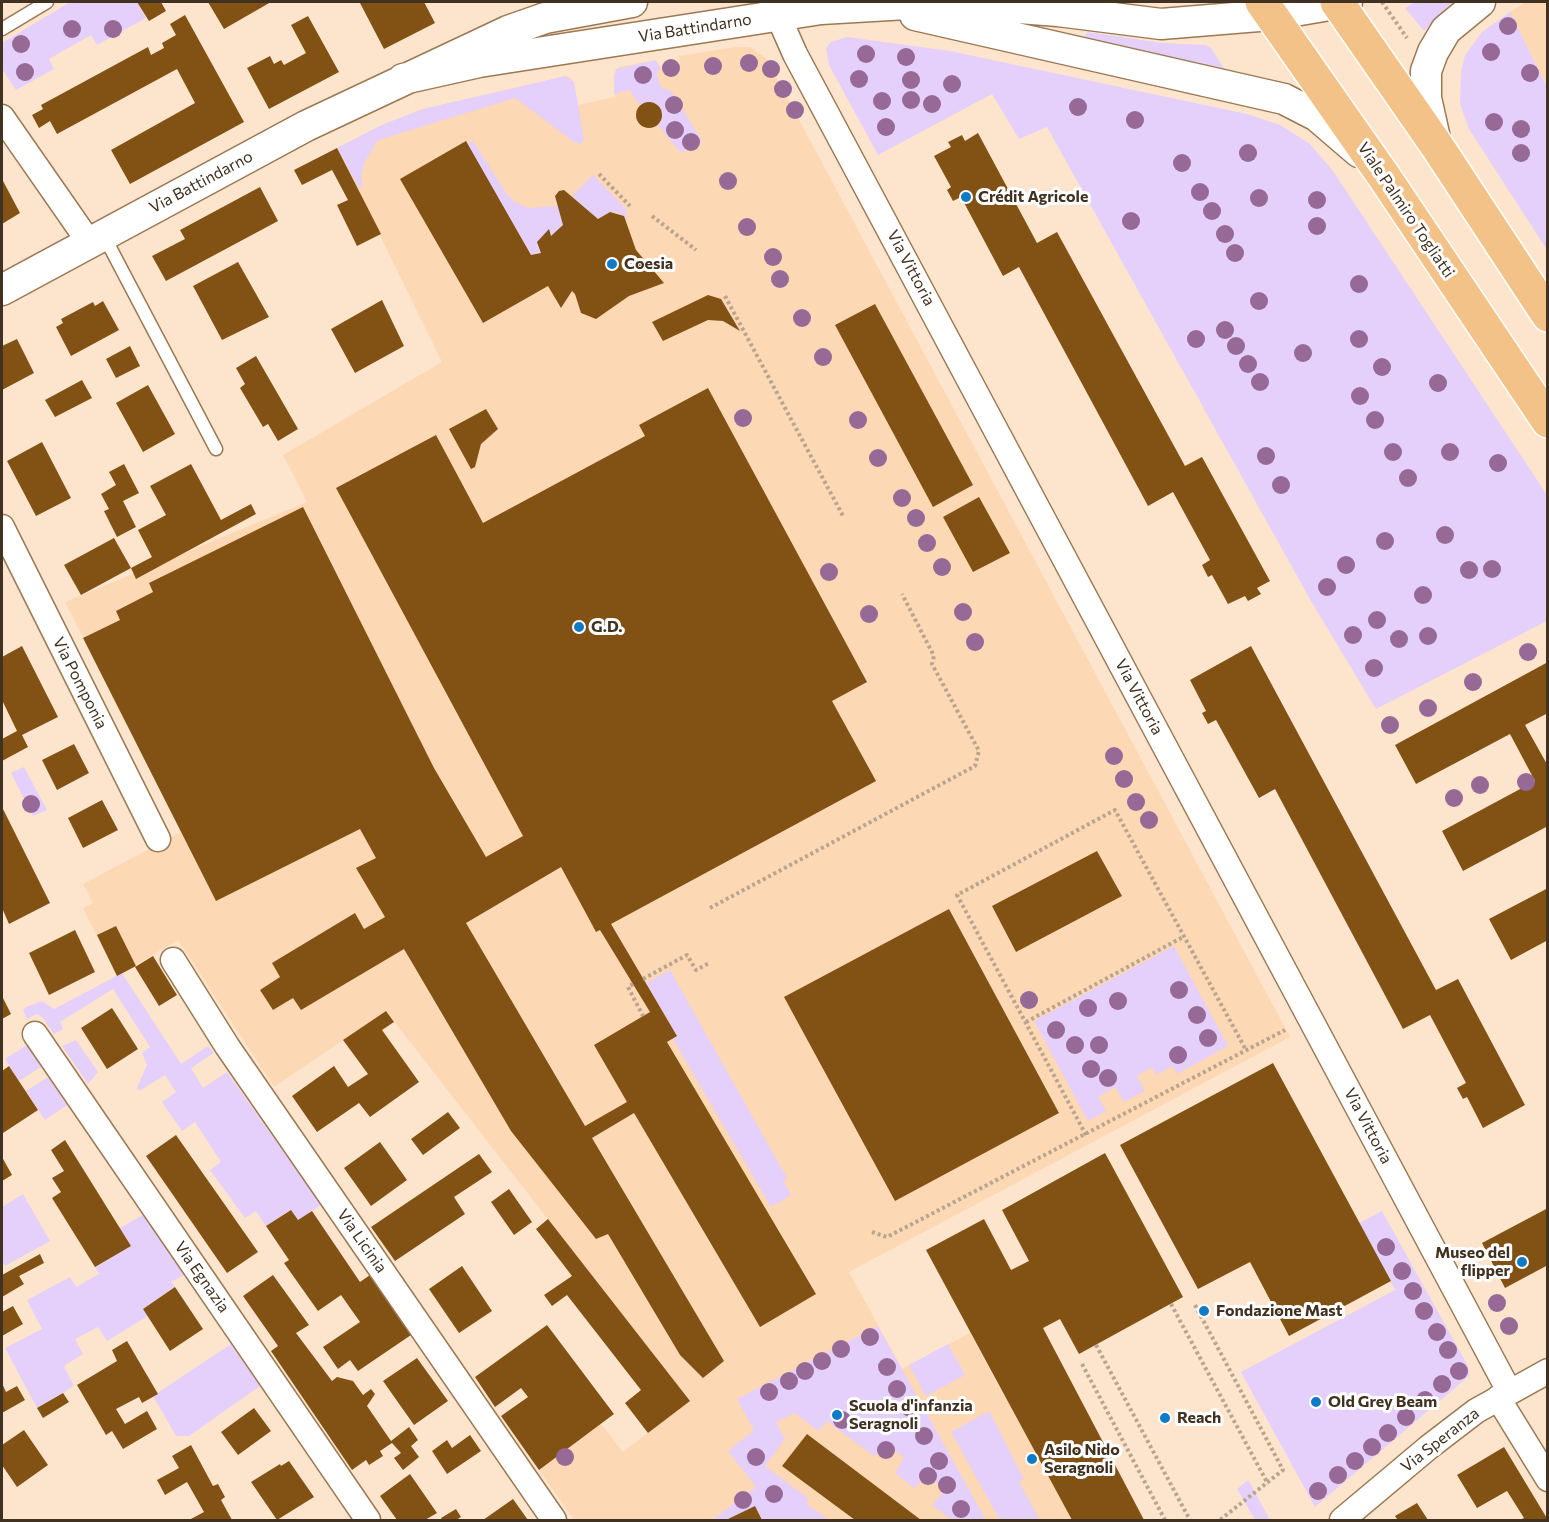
<!DOCTYPE html>
<meta charset="utf-8">
<style>
body{margin:0}
#map{position:relative;width:1549px;height:1522px;overflow:hidden;background:#fde5cd;font-family:Commissioner,sans-serif}
canvas{display:block}
.frame{position:absolute;inset:0;border:3px solid #403121;pointer-events:none}
</style>
<div id="map">
<canvas width="1549" height="1522"></canvas>
<div class="frame"></div>
</div>
<script>
const c = document.querySelector('canvas').getContext('2d');
c.lineJoin = 'round';
function fillPath(path, color) {
  c.fillStyle = color;
  c.fill(path, 'evenodd');
}
function toPath(rows) {
  const path = new Path2D();
  for (const r of rows) {
    if (r.length === 3) {
      path.moveTo(r[0] + r[2], r[1]);
      path.arc(r[0], r[1], r[2], 0, 2 * Math.PI);
      continue;
    }
    path.moveTo(r[0], r[1]);
    for (let i = 2; i < r.length; i += 2) path.lineTo(r[i], r[i + 1]);
  }
  return path;
}
function trace(path, color, width, dash) {
  c.strokeStyle = color;
  c.lineWidth = width;
  c.lineCap = dash ? 'butt' : 'round';
  c.setLineDash(dash || []);
  c.stroke(path);
}
function write(font, color, halo, rows, align = 'center') {
  c.font = font + ' Commissioner,sans-serif';
  c.lineWidth = 6;
  c.setLineDash([]);
  c.textBaseline = 'middle';
  c.strokeStyle = halo;
  c.fillStyle = color;
  for (const [text, x, y, turn = 0] of rows) {
    c.save();
    c.translate(x, y);
    c.rotate((+turn || 0) * Math.PI / 180);
    c.textAlign = isNaN(turn) ? turn : align;
    if (halo) c.strokeText(text, 0, 0);
    c.fillText(text, 0, 0);
    c.restore();
  }
}
const built = toPath([
 [1526,2,1547,2,1547,87,1510,12],
 [736,47,750,47,766,58,1290,1037,849,1272,902,1369,970,1333,1005,1397,1063,1367,1144,1520,780,1520,756,1487,712,1520,574,1520,539,1470,601,1424,623,1452,689,1401,386,1011,274,1087,178,940,117,976,83,908,93,903,83,884,181,832,65,602,307,502,283,455,442,362,337,148,382,125,423,109,566,76,572,79,578,105,615,97,614,76,619,67,656,60,661,68,680,65,679,56]
]);
const green = toPath([
 [70,2,137,2,146,18,97,45,91,35,49,59,54,69,16,90,2,69,2,43],
 [1415,2,1456,2,1424,31,1405,8],
 [1510,12,1547,87,1547,250,1469,129,1460,104,1461,72,1465,55,1482,32],
 [1088,32,1161,43,1206,45,1211,48,1224,68,1092,41,1084,36],
 [847,37,950,51,1247,114,1280,125,1310,144,1333,171,1547,495,1547,621,1376,709,1311,601,1047,127,1019,139,992,94,878,155,829,65,826,48,831,42],
 [656,60,660,68,657,75,661,87,672,92,702,141,681,153,658,125,662,117,659,107,647,102,640,105,629,90,614,94,614,76,616,69],
 [566,76,574,82,584,139,581,144,574,142,515,98,378,140,365,161,361,175,363,189,358,186,337,148,382,125,423,109],
 [473,141,506,193,515,202,529,208,558,206,563,225,551,236,549,230,537,242,541,253,531,255,467,144],
 [593,175,626,209,627,220,620,213,610,212,598,219,572,196],
 [24,767,47,810,33,816,11,773],
 [1174,946,1228,1046,1177,1074,1172,1066,1156,1075,1152,1067,1137,1076,1145,1091,1124,1102,1115,1087,1098,1097,1106,1111,1088,1121,1034,1021],
 [670,970,787,1178,784,1181,791,1195,771,1207,673,1039,677,1036,646,983],
 [122,973,181,1064,208,1046,214,1053,191,1068,203,1088,227,1072,321,1205,298,1220,290,1210,266,1226,256,1211,245,1218,210,1170,221,1162,195,1122,182,1131,162,1102,176,1092,165,1075,139,1091,137,1088,147,1065,142,1053,150,1047,113,989,60,1022,63,1029,54,1034,42,1017,37,1014,27,1019,23,1010,26,1007,42,1001,54,1009],
 [76,1040,98,1072,88,1084,62,1046],
 [27,1045,41,1067,19,1081,5,1059],
 [48,1077,67,1105,45,1120,26,1091],
 [23,1194,50,1241,5,1266,2,1260,2,1207],
 [1382,1211,1468,1366,1469,1376,1315,1507,1241,1372,1395,1290,1359,1223],
 [143,1215,184,1275,171,1282,175,1287,143,1309,148,1316,107,1341,98,1327,75,1339,83,1354,64,1366,74,1386,37,1408,5,1348,42,1329,27,1300,70,1277,76,1287,99,1274,95,1267,131,1246,120,1228],
 [878,1326,986,1520,952,1520,932,1505,942,1494,938,1483,924,1478,914,1488,895,1473,904,1458,893,1449,885,1449,874,1456,827,1421,818,1431,795,1413,776,1422,785,1439,765,1466,809,1499,806,1504,829,1520,712,1520,756,1487,728,1451,754,1430,737,1399],
 [231,1344,260,1386,189,1436,176,1436,153,1396],
 [948,1344,965,1375,926,1396,909,1365],
 [989,1411,1024,1479,1019,1482,1040,1520,1000,1520,951,1432],
 [1248,1480,1256,1494,1270,1520,1255,1520,1237,1489]
]);
const building = toPath([
 [137,2,161,2,166,11,149,21],
 [208,2,271,2,224,29],
 [363,2,424,2,435,23,384,49,360,3],
 [185,15,244,122,130,184,111,150,195,103,177,69,57,134,50,121,39,128,32,115,43,109,41,105,148,47,151,55,164,48,162,43,176,35,170,24],
 [308,16,339,72,269,109,247,68,270,56,274,64,281,60,284,65,306,53,291,25],
 [649,115,13],
 [978,133,1037,243,1057,232,1185,466,1202,457,1270,581,1257,588,1261,594,1248,601,1245,596,1228,604,1212,575,1208,577,1202,565,1210,560,1173,492,1148,506,1019,267,1003,276,961,197,953,201,947,190,951,187,934,156,951,147,948,142,962,135,965,141],
 [466,141,531,255,541,253,537,242,549,229,551,236,563,225,555,196,559,191,564,190,598,219,610,212,624,216,636,250,664,283,629,296,596,319,581,313,575,294,572,291,561,308,548,286,483,323,400,179],
 [337,148,381,234,357,246,337,205,348,200,332,170,302,185,294,170],
 [2,179,20,213,2,224],
 [260,187,278,221,166,281,152,256,185,239,180,230],
 [238,262,269,317,222,340,193,286],
 [708,295,721,299,740,331,723,321,708,320,663,341,652,322],
 [382,300,404,346,355,373,331,329],
 [103,301,119,330,71,356,56,327,63,323,61,319,93,302,95,306],
 [875,304,973,485,933,507,835,325],
 [17,339,34,373,2,390,2,346],
 [130,346,140,366,116,378,106,359],
 [256,356,298,429,278,441,268,424,263,427,240,388,245,384,236,368],
 [82,380,92,398,55,417,45,400],
 [148,385,175,434,143,452,116,403],
 [708,388,867,682,832,701,876,781,611,924,677,1036,667,1042,816,1294,760,1327,634,1113,592,1138,724,1361,703,1378,680,1355,608,1234,596,1239,511,1131,404,949,301,1010,293,998,273,1010,260,990,280,977,272,963,355,913,364,929,385,917,356,868,376,858,360,829,216,901,83,638,120,620,116,611,153,592,149,583,303,507,434,768,486,857,523,836,336,488,436,435,483,523,645,436,639,425],
 [561,867,596,932,600,930,650,1012,594,1045,627,1102,585,1126,466,923],
 [486,409,498,429,481,444,475,467,471,469,449,429],
 [42,442,71,498,36,516,7,461],
 [124,464,139,493,123,501,136,527,117,537,104,511,109,509,101,494,116,485,109,472],
 [191,464,221,520,251,504,256,514,136,579,131,568,152,557,138,530,166,515,150,486],
 [979,497,1010,553,973,572,943,517],
 [114,538,131,568,81,595,64,565],
 [22,646,58,717,22,735,28,747,2,761,2,739,17,731,2,700,2,657],
 [1251,646,1436,990,1458,979,1525,1105,1483,1128,1467,1097,1463,1099,1457,1088,1466,1083,1430,1015,1403,1029,1275,789,1259,798,1216,720,1208,724,1202,713,1206,711,1190,680],
 [1548,662,1548,713,1525,725,1548,766,1548,826,1463,871,1442,831,1535,781,1510,734,1416,784,1395,745],
 [74,744,89,773,57,790,42,760],
 [102,800,118,830,83,848,68,818],
 [2,807,50,903,9,924,2,908],
 [1097,851,1122,896,1016,952,992,906],
 [1548,888,1548,940,1511,960,1489,919],
 [949,909,1059,1113,895,1201,784,997],
 [116,926,136,966,117,976,97,935],
 [75,930,95,972,49,995,29,953],
 [153,956,177,995,159,1006,135,967],
 [2,996,11,1014,2,1019],
 [112,1008,138,1049,107,1069,81,1028],
 [386,1011,394,1022,382,1030,419,1082,370,1117,359,1103,317,1132,292,1096,334,1066,348,1087,368,1074,343,1040],
 [1273,1063,1391,1281,1289,1336,1250,1262,1198,1289,1120,1145],
 [9,1066,38,1110,3,1133,2,1071],
 [448,1112,460,1128,423,1155,411,1139],
 [176,1135,258,1252,227,1273,146,1156],
 [65,1140,131,1246,95,1267,52,1198,61,1192,52,1178,64,1171,51,1150],
 [380,1142,407,1180,371,1206,344,1168],
 [1105,1153,1183,1297,1079,1354,1060,1319,1043,1328,1144,1520,1072,1520,926,1250,984,1219,1011,1270,1029,1261,1002,1210],
 [479,1154,492,1172,454,1197,465,1214,395,1261,371,1227],
 [2,1157,12,1175,2,1181],
 [509,1189,532,1222,514,1235,491,1202],
 [1548,1208,1548,1265,1505,1288,1482,1243],
 [291,1210,298,1220,312,1211,360,1282,370,1275,411,1335,358,1371,350,1360,338,1369,323,1347,360,1322,341,1295,318,1311,284,1263,289,1260,266,1226],
 [548,1219,690,1401,648,1433,625,1403,641,1390,567,1295,552,1306,544,1295,572,1276,536,1229],
 [40,1254,44,1263,19,1276,24,1284,2,1297,2,1275],
 [462,1266,492,1311,459,1333,429,1289],
 [273,1275,309,1325,296,1333,332,1381,337,1377,353,1381,363,1395,371,1389,375,1394,367,1406,391,1441,409,1427,418,1440,411,1446,419,1457,403,1470,394,1458,401,1453,392,1443,380,1451,383,1456,369,1465,366,1460,352,1470,271,1351,278,1346,243,1296],
 [175,1287,203,1329,170,1351,143,1309],
 [13,1306,23,1324,2,1336,2,1312],
 [547,1325,614,1414,539,1470,501,1416,528,1397,521,1388,495,1407,475,1377],
 [127,1341,158,1394,142,1403,139,1397,116,1409,125,1424,147,1411,157,1429,123,1449,112,1431,106,1435,77,1385,117,1361,112,1350],
 [417,1358,448,1401,414,1425,383,1381],
 [2,1383,6,1392,17,1386,25,1400,2,1413],
 [63,1393,69,1402,43,1418,37,1408],
 [254,1408,271,1431,238,1455,221,1432],
 [24,1430,48,1465,17,1487,2,1465,2,1445],
 [807,1434,921,1520,855,1520,782,1466],
 [470,1435,481,1451,447,1474,432,1451,447,1440,452,1448],
 [191,1445,213,1486,218,1484,225,1497,221,1500,232,1520,189,1520,204,1512,187,1482,165,1495,157,1480,179,1468,172,1456],
 [1504,1447,1548,1520,1520,1520,1524,1518,1507,1491,1477,1508,1457,1475],
 [289,1461,314,1497,277,1520,251,1482,280,1464,281,1466],
 [410,1474,437,1513,425,1520,397,1520,380,1496],
 [513,1499,528,1520,483,1520],
 [1417,1503,1428,1520,1394,1520,1397,1519,1395,1516],
 [755,1506,762,1520,726,1520],
 [456,1509,461,1517,456,1520,442,1520,441,1518]
]);
const path = toPath([
 [1382,2,1407,38],
 [599,174,630,206],
 [652,216,696,250],
 [725,296,843,516],
 [710,908,975,766,979,751,932,664,934,656,902,594],
 [643,979,687,955,696,970,709,963],
 [633,984,628,987,643,1016],
 [1026,1022,1183,937],
 [1086,1135,957,895,1115,810,1246,1050],
 [872,1232,887,1237,1285,1030],
 [1171,1304,1268,1484],
 [1195,1305,1283,1470,1220,1520],
 [1096,1345,1190,1520],
 [1082,1364,1165,1520]
]);
const service = toPath([
 [2,29,47,2],
 [104,236,216,449]
]);
const minor = toPath([
 [772,2,795,54,1509,1391],
 [2,117,89,242],
 [2,527,158,839],
 [173,960,227,1046,554,1520],
 [35,1034,368,1520],
 [1498,1398,1548,1479],
 [1342,1520,1429,1447,1476,1411,1548,1371]
]);
const tertiary = toPath([
 [915,15,1284,99,1317,116,1359,152],
 [403,79,479,62,821,9,907,4,967,4,1058,11,1161,24,1271,15,1347,2],
 [1436,143,1426,98,1426,71,1433,52,1446,30,1480,2],
 [2,290,306,126,508,31,545,18,632,2]
]);
const primary = toPath([
 [1262,2,1385,178,1548,421],
 [1337,2,1437,146,1548,315]
]);
const trees = [
 [1508,26],
 [72,29],
 [113,29],
 [21,44],
 [1491,52],
 [866,54],
 [906,57],
 [749,63],
 [713,66],
 [671,68],
 [771,69],
 [25,72],
 [1530,73],
 [643,75],
 [859,79],
 [911,80],
 [952,84],
 [783,89],
 [911,100],
 [882,101],
 [932,104],
 [674,105],
 [1078,107],
 [795,110],
 [1135,120],
 [1494,122],
 [886,127],
 [1521,129],
 [675,130],
 [691,142],
 [1248,153],
 [1521,153],
 [1182,163],
 [728,181],
 [1200,192],
 [1259,198],
 [1317,200],
 [1212,211],
 [1131,221],
 [1317,226],
 [747,227],
 [1225,234],
 [1235,253],
 [773,257],
 [780,279],
 [1359,284],
 [1259,301],
 [802,318],
 [1225,330],
 [1196,339],
 [1359,339],
 [1236,346],
 [1303,353],
 [823,357],
 [1248,364],
 [1382,367],
 [1260,382],
 [1438,383],
 [1360,396],
 [743,418],
 [858,420],
 [1375,420],
 [1393,452],
 [1450,452],
 [1266,456],
 [878,458],
 [1498,463],
 [1408,478],
 [1281,485],
 [902,498],
 [916,518],
 [1445,535],
 [1385,541],
 [927,543],
 [1346,565],
 [942,567],
 [1492,569],
 [1469,570],
 [829,572],
 [1327,587],
 [1423,595],
 [963,612],
 [869,614],
 [1377,620],
 [1353,635],
 [1428,636],
 [1399,639],
 [975,642],
 [1528,652],
 [1374,668],
 [1473,682],
 [1428,708],
 [1390,725],
 [1114,756],
 [1124,779],
 [1526,782],
 [1480,785],
 [1454,798],
 [1136,802],
 [31,804],
 [1149,820],
 [1179,990],
 [1029,1000],
 [1118,1001],
 [1088,1008],
 [1197,1015],
 [1056,1030],
 [1208,1038],
 [1075,1045],
 [1099,1045],
 [1178,1055],
 [1091,1069],
 [1108,1078],
 [1386,1247],
 [1402,1271],
 [1413,1291],
 [1497,1303],
 [1424,1311],
 [1509,1326],
 [1437,1332],
 [870,1337],
 [841,1349],
 [1448,1350],
 [822,1361],
 [887,1367],
 [805,1371],
 [1459,1371],
 [789,1381],
 [1442,1384],
 [897,1389],
 [769,1392],
 [1425,1400],
 [910,1408],
 [1406,1417],
 [842,1420],
 [1388,1433],
 [924,1436],
 [1372,1447],
 [886,1450],
 [565,1457],
 [756,1457],
 [939,1461],
 [1355,1461],
 [1338,1475],
 [928,1476],
 [947,1485],
 [1318,1491],
 [774,1494],
 [743,1500],
 [961,1509]
];
const markers = [
 [966,197,6,"#0f7bc6"],
 [612,264,6,"#0f7bc6"],
 [579,627,6,"#0f7bc6"],
 [1522,1262,6,"#0f7bc6"],
 [1204,1311,6,"#0f7bc6"],
 [1316,1402,6,"#0f7bc6"],
 [837,1415,6,"#0f7bc6"],
 [1165,1418,6,"#0f7bc6"],
 [1032,1459,6,"#0f7bc6"]
];
const streetNames = [
 ["Via Battindarno",695,28,-9],
 ["Via Battindarno",201,182,-28],
 ["Viale Palmiro Togliatti",1406,210,56],
 ["Via Vittoria",911,268,62],
 ["Via Pomponia",80,683,63],
 ["Via Vittoria",1139,697,62],
 ["Via Vittoria",1368,1126,62],
 ["Via Licinia",362,1241,55],
 ["Via Egnazia",202,1277,55],
 ["Via Speranza",1440,1440,-38]
];
const poiNames = [
 ["Crédit Agricole",978,197],
 ["Coesia",624,264],
 ["G.D.",591,627],
 ["Museo del",1510,1253,"right"],
 ["flipper",1510,1271,"right"],
 ["Fondazione Mast",1216,1311],
 ["Old Grey Beam",1328,1402],
 ["Scuola d'infanzia",849,1406],
 ["Seragnoli",849,1424],
 ["Reach",1177,1418],
 ["Asilo Nido",1044,1450],
 ["Seragnoli",1044,1468]
];
fillPath(built, '#fdd8b4');
fillPath(green, '#e4d0fb');
fillPath(building, '#825214');
trace(service, '#9c7853', 15);
trace(minor, '#9c7853', 27);
trace(tertiary, '#9c7853', 33);
trace(primary, '#fff', 36);
trace(path, '#b9a48f', 4, [3, 3]);
trace(service, '#fff', 12);
trace(minor, '#fff', 24);
trace(tertiary, '#fff', 30);
trace(primary, '#f2c289', 33);
c.fillStyle = '#976997';
for (const [x, y] of trees) {
  c.beginPath();
  c.arc(x, y, 9, 0, 2 * Math.PI);
  c.fill();
}
for (const [x, y, r, color] of markers) {
  const dot = new Path2D();
  dot.arc(x, y, r, 0, 2 * Math.PI);
  c.fillStyle = color;
  c.fill(dot);
  trace(dot, '#fff', 2);
}
write('16px', '#403121', '#fff', streetNames);
write('bold 16px', '#403121', '#fff', poiNames, 'left');
</script>
